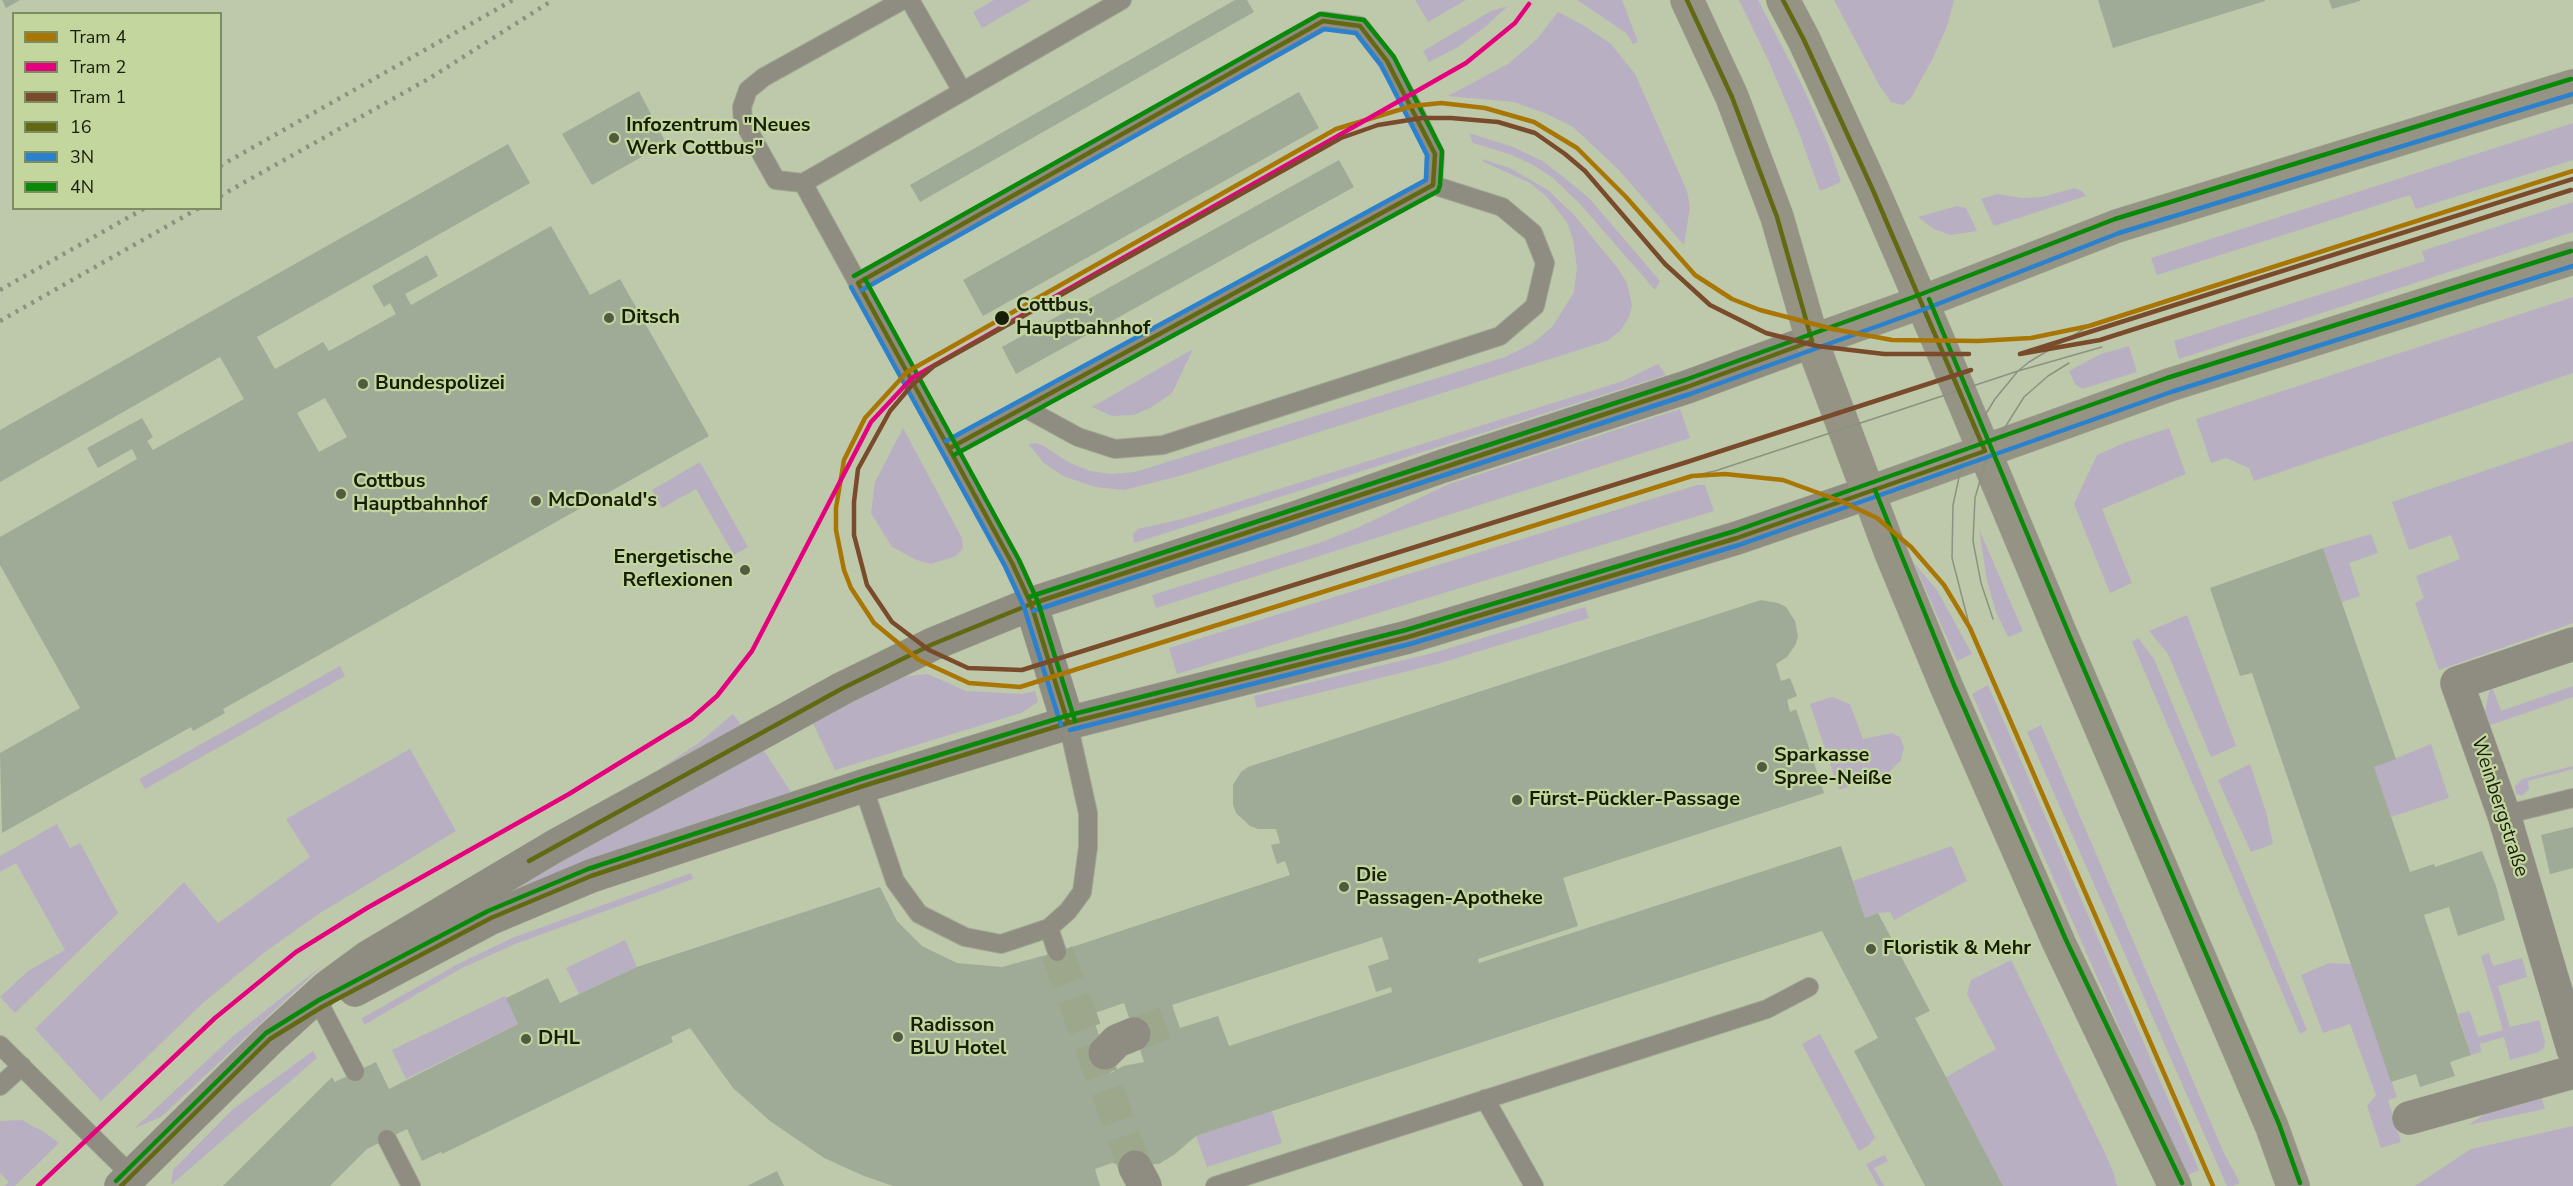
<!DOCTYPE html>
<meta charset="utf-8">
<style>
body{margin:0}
#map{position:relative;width:2573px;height:1186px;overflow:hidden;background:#bec9ab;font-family:"Nunito Sans",sans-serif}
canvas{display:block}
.legend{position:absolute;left:12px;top:12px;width:210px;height:198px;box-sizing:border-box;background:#c2d69e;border:2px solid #7e8c62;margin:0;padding:8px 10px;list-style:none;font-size:18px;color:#181e09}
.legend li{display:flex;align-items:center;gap:12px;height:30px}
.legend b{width:30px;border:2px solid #7e8c62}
</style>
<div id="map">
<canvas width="2573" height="1186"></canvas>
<ul class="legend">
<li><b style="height:8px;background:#a97603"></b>Tram 4</li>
<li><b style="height:8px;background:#e5007d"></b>Tram 2</li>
<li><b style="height:8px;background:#7a4b2a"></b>Tram 1</li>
<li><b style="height:8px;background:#636913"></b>16</li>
<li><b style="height:8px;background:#2a81cd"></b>3N</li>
<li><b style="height:8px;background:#088a08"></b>4N</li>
</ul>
</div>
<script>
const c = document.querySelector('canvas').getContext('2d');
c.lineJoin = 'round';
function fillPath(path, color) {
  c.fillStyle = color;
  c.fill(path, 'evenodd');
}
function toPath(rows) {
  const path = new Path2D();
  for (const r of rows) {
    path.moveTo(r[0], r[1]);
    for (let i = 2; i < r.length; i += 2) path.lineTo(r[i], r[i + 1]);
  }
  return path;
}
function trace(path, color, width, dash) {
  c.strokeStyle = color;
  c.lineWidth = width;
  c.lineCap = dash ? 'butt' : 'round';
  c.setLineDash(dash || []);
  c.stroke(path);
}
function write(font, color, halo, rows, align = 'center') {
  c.font = font + ' "Nunito Sans",sans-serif';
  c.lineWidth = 4.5;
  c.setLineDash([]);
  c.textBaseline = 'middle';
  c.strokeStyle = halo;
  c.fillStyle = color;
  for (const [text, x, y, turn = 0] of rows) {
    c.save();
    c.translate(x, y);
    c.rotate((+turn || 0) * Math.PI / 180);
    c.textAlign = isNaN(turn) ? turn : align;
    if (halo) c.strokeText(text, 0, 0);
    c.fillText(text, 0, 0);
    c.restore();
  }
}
const green = toPath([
 [994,0,1031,0,982,28,973,12],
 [1415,0,1466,0,1428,22],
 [1577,0,1622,0,1638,42,1633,44,1626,33],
 [1739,0,1758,0,1802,85,1829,146,1841,182,1820,191,1798,130,1770,64],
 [1834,0,1954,0,1947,26,1932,60,1911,98,1903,105,1891,102,1879,85],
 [1508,6,1485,27,1458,47,1429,62,1423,51,1491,11],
 [1558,12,1583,25,1611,44,1635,74,1687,191,1690,207,1684,245,1619,170,1573,127,1547,114,1514,102,1448,96,1508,64,1537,39],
 [2573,123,2573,160,2416,209,2410,195,2157,275,2151,258],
 [1469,133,1513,147,1541,160,1561,175,1589,198,1660,281,1655,290,1580,204,1553,178,1535,166,1512,155,1473,143],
 [1482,159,1510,168,1548,190,1576,217,1619,270,1627,283,1632,305,1629,317,1621,330,1607,341,1183,475,1124,490,1095,487,1063,476,1044,463,1028,444,1036,443,1044,446,1070,463,1090,471,1110,474,1135,472,1505,357,1533,343,1553,326,1574,292,1577,267,1573,240,1567,222,1546,196,1530,183,1484,162],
 [2074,188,2082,191,2086,196,1994,226,1981,199,1997,194,2022,198,2043,197],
 [2573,202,2573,232,2179,359,2174,341,2425,261,2422,251],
 [1957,206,1966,208,1977,231,1950,235,1934,229,1918,217],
 [2573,297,2573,373,2254,481,2249,468,2226,458,2211,463,2196,419],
 [2129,346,2137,372,2082,389,2075,384,2069,371,2101,354],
 [1193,349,1172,393,1152,407,1134,415,1112,416,1092,407],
 [1658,364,1666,375,1134,543,1133,534,1138,529,1190,517,1623,381],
 [1680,409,1690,438,1156,608,1152,595,1319,543,1357,528,1449,484],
 [903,428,962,538,963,548,956,556,931,564,917,560,892,547,871,513,875,482],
 [2169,428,2186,474,2102,509,2132,583,2110,593,2074,504,2097,455,2124,443],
 [2573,441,2573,623,2439,670,2415,603,2424,598,2416,576,2460,559,2451,535,2409,550,2392,502],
 [700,462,748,547,734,555,696,489,662,508,652,490],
 [1697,485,1705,485,1714,511,1177,674,1169,648],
 [1979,529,2023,631,2008,637,1996,612,1987,580],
 [2371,534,2378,553,2349,563,2360,596,2342,602,2323,548],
 [1914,563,1937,590,1972,654,1957,661],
 [1585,607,1589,618,1437,664,1257,708,1254,696,1433,653],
 [2187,615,2236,746,2211,757,2168,654,2149,631],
 [2138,638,2154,659,2307,1030,2300,1034,2132,642],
 [340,666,345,676,145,789,139,779],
 [928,674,966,691,1022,694,1035,691,1038,702,1021,713,835,770,811,719,899,677],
 [1988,685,2199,1170,2188,1175,2163,1126,1972,694],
 [2573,686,2573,697,2490,725,2485,712,2490,687,2492,687,2501,711],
 [1832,697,1850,704,1863,739,1892,733,1900,737,1904,747,1901,760,1889,772,1839,790,1810,704],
 [733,714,743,727,652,774,700,742],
 [2041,725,2223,1151,2240,1183,2233,1186,2227,1186,2027,732],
 [2431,744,2449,798,2391,817,2374,767],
 [761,746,791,792,771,803,479,909],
 [410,749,456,831,320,913,265,952,204,1002,101,1101,35,1029,184,882,218,923,310,857,286,819],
 [2250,764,2266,812,2273,844,2251,852,2218,780],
 [2573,766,2573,769,2528,781,2529,789,2522,796,2516,794,2515,786,2522,779],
 [57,824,70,848,80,843,118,913,15,1013,0,997,28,971,65,950,16,863,0,872,0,856],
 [1952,846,1967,881,1894,920,1890,912,1878,913,1865,918,1853,881],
 [691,873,693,879,515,944,460,969,364,1025,362,1018,458,964,512,938],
 [625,940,637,967,579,994,566,968],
 [2489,953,2493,966,2522,958,2527,977,2498,986,2510,1027,2539,1020,2545,1042,2544,1048,2538,1052,2510,1060,2504,1037,2480,1044,2481,1052,2471,1055,2458,1014,2470,1011,2478,1037,2503,1030,2481,956],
 [2011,960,2103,1149,2113,1171,2117,1186,2003,1186,1946,1077,1996,1049,1967,994,1971,980],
 [2329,963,2352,964,2397,1097,2388,1100,2401,1142,2381,1148,2367,1106,2376,1095,2350,1024,2323,1033,2301,975],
 [324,964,161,1117,135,1128,232,1037],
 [505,996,518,1024,406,1079,392,1050],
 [1820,1034,1875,1137,1869,1145,1859,1151,1802,1044],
 [313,1051,317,1058,171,1185,173,1170,232,1110],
 [2541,1096,2545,1109,2468,1125,2494,1108],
 [1272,1111,1282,1143,1207,1167,1196,1136],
 [22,1120,44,1132,59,1143,15,1186,5,1186,9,1182,0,1173,0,1121],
 [2573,1126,2573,1186,2415,1186,2471,1149],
 [1885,1155,1888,1161,1874,1168,1884,1186,1878,1186,1866,1164]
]);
const building = toPath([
 [2,0,20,0,6,8],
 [1235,0,1247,0,1254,12,920,202,910,185],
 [2098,0,2265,0,2265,1,2113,48],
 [2329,0,2360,0,2360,1,2332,9],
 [639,91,666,143,592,185,562,134],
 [1299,92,1319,128,983,316,963,280],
 [508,144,530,183,257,337,275,369,323,342,329,351,396,314,390,303,384,307,372,286,427,255,438,276,405,294,411,305,551,226,590,295,620,279,709,436,223,709,225,713,193,731,191,727,2,833,0,753,80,708,0,565,0,537,137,459,132,449,98,468,87,448,142,418,153,437,147,441,153,450,244,399,220,357,0,482,0,430],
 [325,398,347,437,319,452,297,413],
 [1339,160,1354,187,1016,374,1002,347],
 [2323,548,2396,759,2374,767,2410,872,2434,864,2435,867,2482,851,2496,886,2505,920,2458,936,2449,907,2424,915,2471,1055,2450,1062,2455,1076,2420,1087,2416,1074,2391,1082,2252,673,2240,676,2210,588],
 [1761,600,1778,603,1786,607,1795,621,1798,636,1796,644,1787,657,1776,664,1781,681,1790,678,1797,696,1787,700,1790,712,1796,709,1824,793,1563,878,1578,926,1478,959,1479,963,1841,846,1865,918,1878,913,1930,1011,1915,1018,2003,1186,1925,1186,1854,1051,1878,1038,1822,931,1196,1136,1175,1154,1159,1164,1124,1166,1112,1163,1095,1169,1100,1186,893,1186,864,1176,824,1158,770,1121,733,1088,690,1028,671,1037,673,1042,442,1154,441,1152,422,1161,407,1129,367,1149,330,1186,223,1186,332,1077,335,1082,376,1062,389,1089,518,1024,506,998,548,978,560,1003,637,967,880,887,897,921,922,946,957,963,1002,967,1057,952,1290,875,1285,861,1277,864,1271,845,1280,843,1276,829,1258,829,1250,826,1236,813,1233,804,1233,785,1241,772,1248,767],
 [1382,937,1389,959,1368,966,1376,992,1391,987,1392,992,1229,1046,1218,1016,1180,1028,1172,1005],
 [1124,1003,1144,1062,1123,1066,1111,1073,1092,1014],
 [2573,827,2573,868,2550,874,2541,835],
 [777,1171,784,1186,747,1186]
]);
const minorTunnel = toPath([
 [1057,952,1135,1167],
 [1134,1034,1176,1019]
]);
const service = toPath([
 [903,0,764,77,748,90,742,107,743,121,776,180,803,183,1122,0],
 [910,0,962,91],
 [803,183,1012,563,1031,604],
 [858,283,1323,21,1360,26,1387,61,1412,106,1435,154,1433,185,950,448],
 [1025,408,1078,437,1115,449,1163,445,1500,336,1535,306,1545,263,1533,233,1502,207,1433,185],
 [863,786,895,881,919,914,965,937,1001,944,1049,928,1068,911,1082,892,1088,847,1088,813,1068,723],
 [2504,815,2573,798],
 [1049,928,1057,952],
 [316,997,355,1072],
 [0,1045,132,1176],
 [0,1086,22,1066],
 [1485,1099,1534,1186],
 [387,1139,411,1186],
 [1215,1186,1767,1009,1809,987]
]);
const minor = toPath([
 [2573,644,2457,683,2504,815,2573,1049],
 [1105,1053,1117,1041,1134,1034],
 [2409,1118,2573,1072],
 [1135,1167,1145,1186]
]);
const tertiary = toPath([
 [1031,604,1068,723],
 [355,990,491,918,591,876,863,786,1068,723,1408,637,1737,538,1868,493],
 [121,1186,270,1039,326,988,368,957,555,846,843,688,933,644,1031,604,1292,519,1443,466,1687,387,1812,341]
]);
const secondary = toPath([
 [1687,0,1732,97,1777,217,1816,353,1891,553,1947,688,2059,943,2175,1186],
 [1783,0,1804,40,1872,188,1938,340,2062,637,2272,1127,2293,1186],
 [1812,341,1922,302,2117,226,2573,86],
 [1868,493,2169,385,2573,258]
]);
const tram = toPath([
 [1692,476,1715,471,2018,371,2102,347],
 [1993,619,1981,583,1973,541,1975,498,1987,456,2024,397,2048,376,2069,363],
 [1970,628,1952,558,1953,505,1963,459,1976,430,1995,399,2018,371,2029,362,2089,326]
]);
const rail = toPath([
 [220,166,513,0],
 [220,196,430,78,553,0],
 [0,290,145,208],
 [0,321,199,208]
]);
const bus1 = toPath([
 [1687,0,1732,97,1777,217,1812,341],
 [1783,0,1804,40,1872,188,1985,451],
 [858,283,1323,21,1360,26,1387,61,1435,154,1433,185,950,448],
 [858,283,1012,563,1031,604,1068,723],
 [529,861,843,688,933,644,1031,604,1687,387,1812,341],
 [121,1186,270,1039,322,1007,491,918,591,876,863,786,1068,723,1408,637,1737,538,1985,451]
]);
const bus2 = toPath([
 [851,287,1005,566,1024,607,1061,725],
 [862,290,1324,29,1356,33,1381,65,1427,155,1426,180,946,441],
 [1033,611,1690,394,1925,309,2119,233,2573,94],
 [1070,730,1410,644,1739,545,2171,392,2573,266]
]);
const bus3 = toPath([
 [854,276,1320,14,1364,20,1394,57,1442,151,1440,185,1438,191,954,455],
 [865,279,1019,560,1038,602,1075,721],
 [1929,299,2069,634,2279,1124,2300,1183],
 [1875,490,1954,685,2066,940,2182,1183],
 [1029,597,1685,380,1919,295,2115,219,2571,79],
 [116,1181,266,1033,319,1000,488,911,588,869,861,779,1066,716,1406,630,1735,531,2167,378,2571,251]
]);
const tram1 = toPath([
 [2213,1186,1970,628,1944,585,1911,547,1877,518,1843,502,1783,480,1725,474,1692,476,1020,687,969,683,919,660,874,623,851,588,844,570,836,530,836,508,844,460,865,418,907,372,1336,129,1412,106,1441,103,1485,108,1534,122,1577,148,1626,197,1695,275,1732,299,1760,310,1833,329,1892,340,1978,341,2031,338,2089,326,2573,171]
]);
const tram2 = toPath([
 [38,1186,215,1018,296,952,367,908,569,794,691,719,717,696,752,651,871,422,912,378,1466,63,1515,23,1529,4]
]);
const tram3 = toPath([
 [2571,190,2100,340,2020,354,2573,179],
 [1969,354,1884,354,1817,346,1766,333,1710,305,1665,264,1585,171,1565,154,1535,133,1498,122,1451,118,1422,118,1378,125,1341,138,934,366,912,385,890,411,858,469,854,502,854,535,867,585,892,622,929,650,968,668,1022,670,1687,462,1971,370]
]);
const markers = [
 [614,138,6,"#525a42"],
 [609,318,6,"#525a42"],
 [1002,318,8,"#181e09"],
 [363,384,6,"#525a42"],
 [341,494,6,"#525a42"],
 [536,501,6,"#525a42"],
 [745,570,6,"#525a42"],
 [1762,767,6,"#525a42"],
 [1517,800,6,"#525a42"],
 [1344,887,6,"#525a42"],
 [1871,949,6,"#525a42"],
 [898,1037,6,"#525a42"],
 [526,1039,6,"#525a42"]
];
const poiNames = [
 ["Infozentrum \"Neues",626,126],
 ["Werk Cottbus\"",626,149],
 ["Ditsch",621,318],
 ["Bundespolizei",375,384],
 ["Cottbus",353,482],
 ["Hauptbahnhof",353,505],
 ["McDonald's",548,501],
 ["Energetische",733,558,"right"],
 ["Reflexionen",733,581,"right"],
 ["Sparkasse",1774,756],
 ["Spree-Neiße",1774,779],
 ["Fürst-Pückler-Passage",1529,800],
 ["Die",1356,876],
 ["Passagen-Apotheke",1356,899],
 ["Floristik & Mehr",1883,949],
 ["Radisson",910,1026],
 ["BLU Hotel",910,1049],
 ["DHL",538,1039]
];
const stopNames = [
 ["Cottbus,",1016,306],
 ["Hauptbahnhof",1016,329]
];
const streetNames = [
 ["Weinbergstraße",2499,807,72]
];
fillPath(green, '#b8afc3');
fillPath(building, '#9fab96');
trace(minorTunnel, '#9da78b', 33, [33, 16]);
trace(service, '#9fa890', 20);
trace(minor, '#9fa890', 34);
trace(tertiary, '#9fa890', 34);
trace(secondary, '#9fa890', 34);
trace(service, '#8f8c82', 18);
trace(minor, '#8f8c82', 33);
trace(tertiary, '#8f8c82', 33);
trace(secondary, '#949384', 33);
trace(tram, '#8d917f', 1.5);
trace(rail, '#8d917f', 4.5, [3, 6]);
trace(bus1, '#636913', 4.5);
trace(bus2, '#2a81cd', 4.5);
trace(bus3, '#088a08', 4.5);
trace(tram1, '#a97603', 4.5);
trace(tram2, '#e5007d', 4.5);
trace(tram3, '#7a4b2a', 4.5);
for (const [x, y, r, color] of markers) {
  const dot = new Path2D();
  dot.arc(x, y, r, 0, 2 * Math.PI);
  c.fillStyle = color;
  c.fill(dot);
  trace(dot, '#c2d69e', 2);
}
write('bold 20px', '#181e09', '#c2d69e', poiNames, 'left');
write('bold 20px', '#181e09', '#c2d69e', stopNames, 'left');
write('20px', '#181e09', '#c2d69e', streetNames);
</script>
